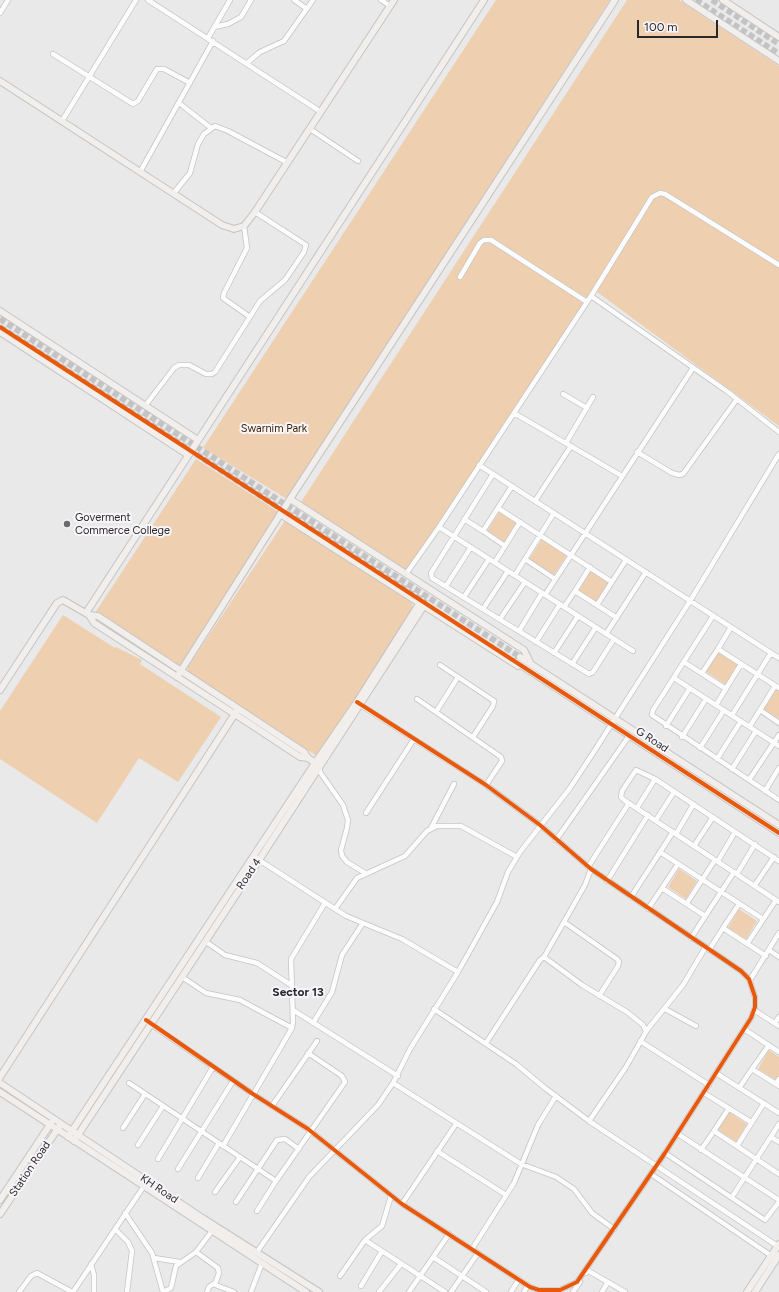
<!DOCTYPE html>
<style>
body{margin:0}
#map{position:relative;width:779px;height:1292px;overflow:hidden;background:#e9e9ea;font-family:Figtree,sans-serif}
canvas{display:block}
.scale{position:absolute;left:637px;top:20px;width:81px;height:18px;box-sizing:border-box;border:2px solid #29282a;border-top:0;padding-left:5px;font-size:12px;line-height:14px;white-space:nowrap;color:#29282a;-webkit-text-stroke:3px #f7f5f9;paint-order:stroke}
</style>
<div id="map">
<canvas width="779" height="1292"></canvas>
<div class="scale">100 m</div>
</div>
<script>
const c = document.querySelector('canvas').getContext('2d');
c.lineJoin = 'round';
function fillPath(path, color) {
  c.fillStyle = color;
  c.fill(path, 'evenodd');
}
function toPath(rows) {
  const path = new Path2D();
  for (const r of rows) {
    path.moveTo(r[0], r[1]);
    for (let i = 2; i < r.length; i += 2) path.lineTo(r[i], r[i + 1]);
  }
  return path;
}
function trace(path, color, width, dash) {
  c.strokeStyle = color;
  c.lineWidth = width;
  c.lineCap = dash ? 'butt' : 'round';
  c.setLineDash(dash || []);
  c.stroke(path);
}
function write(font, color, halo, rows, align = 'center') {
  c.font = font + ' Figtree,sans-serif';
  c.lineWidth = 4;
  c.setLineDash([]);
  c.textBaseline = 'middle';
  c.strokeStyle = halo;
  c.fillStyle = color;
  for (const [text, x, y, turn = 0] of rows) {
    c.save();
    c.translate(x, y);
    c.rotate((+turn || 0) * Math.PI / 180);
    c.textAlign = isNaN(turn) ? turn : align;
    if (halo) c.strokeText(text, 0, 0);
    c.fillText(text, 0, 0);
    c.restore();
  }
}
const green = toPath([
 [496,0,610,0,287,499,203,448],
 [627,0,679,0,779,66,779,426,593,289,404,575,299,505],
 [196,459,279,512,179,667,95,613],
 [500,511,518,522,505,542,487,531],
 [286,519,413,598,411,615,317,756,188,674,188,667],
 [542,539,567,555,554,575,529,559],
 [590,570,609,583,596,602,577,589],
 [63,615,115,648,116,647,142,660,140,664,221,717,178,782,139,758,97,823,0,759,0,711],
 [718,651,739,665,726,685,705,671],
 [776,688,779,690,779,719,763,709],
 [679,869,697,881,686,899,668,887],
 [739,909,757,921,746,939,728,928],
 [769,1050,779,1057,779,1075,776,1080,758,1069],
 [729,1112,747,1124,736,1142,718,1130]
]);
const secondaryTunnel = toPath([
 [696,0,779,54],
 [712,0,779,44],
 [0,319,520,657],
 [0,327,426,603]
]);
const street = toPath([
 [148,0,321,112],
 [294,0,307,9],
 [381,0,390,6],
 [0,13,8,0],
 [214,27,228,24,241,17,251,0],
 [208,38,230,0],
 [53,54,133,104,138,101,157,69,164,69,190,83],
 [247,63,260,52,284,41,313,0],
 [179,103,211,128],
 [62,121,136,0],
 [310,129,358,161],
 [140,172,213,41],
 [173,194,190,173,198,144,204,134,215,126,228,131,288,163],
 [244,226,247,248,224,293,223,298,250,317],
 [460,277,480,243,484,240,491,240,587,302],
 [591,296,728,392,779,432],
 [563,394,587,408],
 [145,406,174,368,179,365,189,365,206,374,212,374,215,372,260,301,285,280,304,252,306,245,303,243,255,212],
 [514,413,622,476],
 [566,443,593,397],
 [637,452,672,473,679,475,683,474,737,399],
 [479,465,779,658],
 [493,474,431,573,432,578,589,674,593,672,614,639],
 [535,501,571,446],
 [498,508,612,582],
 [464,519,483,531,512,486],
 [439,527,633,651],
 [483,531,505,546],
 [525,559,555,579],
 [495,562,520,522],
 [406,574,439,527,591,296,652,197,660,193,665,194,779,265],
 [515,575,554,513],
 [446,586,471,547],
 [575,591,590,567],
 [545,595,693,368],
 [464,597,489,559],
 [597,605,626,560],
 [564,607,575,591,617,618],
 [483,609,508,571],
 [713,616,653,710,652,715,779,800],
 [500,619,525,582],
 [731,627,718,649,779,688],
 [519,631,542,593],
 [606,634,646,572],
 [536,642,560,604],
 [554,653,578,616],
 [684,662,726,689],
 [572,664,596,627],
 [440,665,494,701,493,706,473,737],
 [702,673,718,649],
 [674,678,779,746],
 [417,699,501,757,502,761,486,785],
 [716,705,741,664],
 [760,710,775,686],
 [436,712,458,677],
 [732,715,771,653],
 [666,726,690,688],
 [750,726,760,710,779,723],
 [682,737,706,699],
 [700,748,724,710],
 [717,759,741,721],
 [319,765,320,772,343,805,348,820,347,828,341,850,342,856,347,862,365,873],
 [732,769,756,731],
 [749,780,779,735],
 [765,791,779,768],
 [637,808,655,779],
 [366,813,414,739],
 [656,820,674,792],
 [431,828,454,784],
 [676,834,693,805],
 [556,840,629,736],
 [694,846,713,817],
 [660,852,763,919],
 [256,858,346,916,402,939,458,972],
 [718,861,735,832],
 [779,861,655,779,636,770,622,791,621,797,624,800,779,902],
 [588,867,629,803],
 [737,874,755,844],
 [607,881,648,815],
 [755,885,774,857],
 [662,888,678,864],
 [631,897,673,832],
 [687,903,715,860],
 [335,909,357,878,405,856,427,831,437,826,461,826,517,857],
 [648,909,662,888,705,916],
 [564,922,617,959,619,962,618,966,599,996],
 [723,928,739,904],
 [691,938,734,872],
 [205,941,225,955,257,963,291,985],
 [747,944,776,900],
 [709,950,723,928,766,956],
 [769,950,779,957],
 [544,957,585,885,591,869],
 [182,977,206,993,240,1000,292,1028],
 [750,980,779,933],
 [434,1009,516,1064,545,1088,589,1121,779,1247],
 [665,1009,696,1026],
 [293,1010,398,1076],
 [754,1010,779,1026],
 [149,1023,253,1094,308,1129,402,1204,530,1287,539,1290,560,1290,577,1282,665,1153,751,1018,755,1007,755,997,749,979,741,971,591,869,540,825,486,785,359,704],
 [313,1023,332,992,342,955,363,923],
 [775,1023,779,1017],
 [744,1029,779,1052],
 [640,1041,709,1085],
 [486,1043,540,960,544,957,582,985,627,1012,643,1025,646,1031],
 [752,1069,769,1045],
 [716,1073,779,1113],
 [129,1083,276,1181,345,1082,342,1076,308,1053],
 [393,1083,521,1164,556,1177,574,1189,592,1213,614,1229],
 [776,1084,779,1079],
 [739,1088,752,1069,779,1086],
 [704,1093,751,1122],
 [272,1106,317,1041],
 [589,1121,626,1067,647,1030,683,985,705,948],
 [123,1128,145,1094],
 [714,1131,729,1108],
 [678,1134,779,1200],
 [771,1137,779,1142],
 [138,1145,163,1106],
 [223,1146,292,1028,293,1022,291,959,325,903],
 [737,1146,764,1103],
 [701,1150,714,1131,779,1174],
 [437,1151,506,1195],
 [665,1153,765,1220,779,1202],
 [158,1159,213,1067],
 [178,1169,233,1081],
 [651,1174,773,1257],
 [198,1178,219,1143],
 [215,1192,240,1157],
 [732,1197,779,1124],
 [236,1202,277,1140,285,1139,299,1149],
 [402,1204,456,1124],
 [257,1211,276,1181],
 [125,1213,152,1253,163,1292],
 [115,1229,128,1242,132,1251,127,1292],
 [365,1240,382,1226,391,1196],
 [472,1249,514,1183,538,1125,556,1096],
 [196,1252,218,1268,219,1273,215,1284],
 [257,1252,309,1177,378,1105,393,1083,410,1049,458,972,497,902,508,872,520,852,570,788,595,750,690,601,779,454],
 [433,1257,486,1292],
 [154,1258,180,1262],
 [91,1264,94,1275,94,1292],
 [586,1273,587,1270,625,1292],
 [340,1276,365,1240,445,1292],
 [361,1286,382,1251],
 [19,1292,31,1276,37,1273,72,1292],
 [73,1292,144,1186],
 [163,1292,171,1288,176,1266,196,1252,212,1231],
 [207,1292,209,1287,213,1284,234,1292],
 [251,1292,262,1263],
 [379,1292,401,1264],
 [409,1292,449,1234],
 [451,1292,478,1253],
 [511,1292,519,1279],
 [524,1292,528,1285],
 [573,1292,580,1282],
 [602,1292,608,1282]
]);
const secondary = toPath([
 [686,0,779,61],
 [723,0,779,37],
 [0,81,222,225,234,229,244,226,255,212,394,0],
 [0,311,198,440],
 [0,332,188,455],
 [290,499,524,650,530,662],
 [280,514,518,666],
 [86,613,484,0],
 [89,615,98,616,304,752,308,758],
 [520,657,779,825],
 [516,662,779,833],
 [177,677,290,499,615,0],
 [0,690,57,603,63,600,89,615,94,623,253,726,300,757,308,758,318,765],
 [0,1077,238,709],
 [0,1083,204,1219,319,1292],
 [0,1092,306,1292],
 [68,1137,315,763,357,702,419,604],
 [74,1141,261,857,423,607],
 [0,1200,51,1123],
 [0,1214,59,1127],
 [747,1292,779,1244],
 [755,1292,779,1255]
]);
const cycleway = toPath([
 [0,327,779,833],
 [146,1020,253,1094,308,1129,402,1204,530,1287,539,1290,560,1290,577,1282,665,1153,751,1018,755,1007,755,997,749,979,741,971,591,869,540,825,486,785,357,702]
]);
const markers = [
 [67,524,4,"#6c6c6d"]
];
const parkNames = [
 ["Swarnim Park",274,429]
];
const poiNames = [
 ["Goverment",75,518],
 ["Commerce College",75,531]
];
const streetNames = [
 ["G Road",652,740,33],
 ["Road 4",249,874,-56],
 ["Station Road",30,1169,-56],
 ["KH Road",159,1189,34]
];
const neighbourhoodNames = [
 ["Sector 13",298,992]
];
fillPath(green, '#eecfaf');
trace(secondaryTunnel, '#c3c2c4', 6, [6, 3]);
trace(street, '#c4c4c5', 6);
trace(secondary, '#c4c4c5', 8);
trace(street, '#fcfcfc', 4.5);
trace(secondary, '#f1eeeb', 6);
trace(cycleway, '#e8590c', 4);
for (const [x, y, r, color] of markers) {
  const dot = new Path2D();
  dot.arc(x, y, r, 0, 2 * Math.PI);
  c.fillStyle = color;
  c.fill(dot);
  trace(dot, '#f7f5f9', 1.5);
}
write('11px', '#3e2406', '#f7f5f9', parkNames);
write('11px', '#29282a', '#f7f5f9', poiNames, 'left');
write('11px', '#29282a', '#f7f5f9', streetNames);
write('bold 12px', '#29282a', '#f7f5f9', neighbourhoodNames);
</script>
